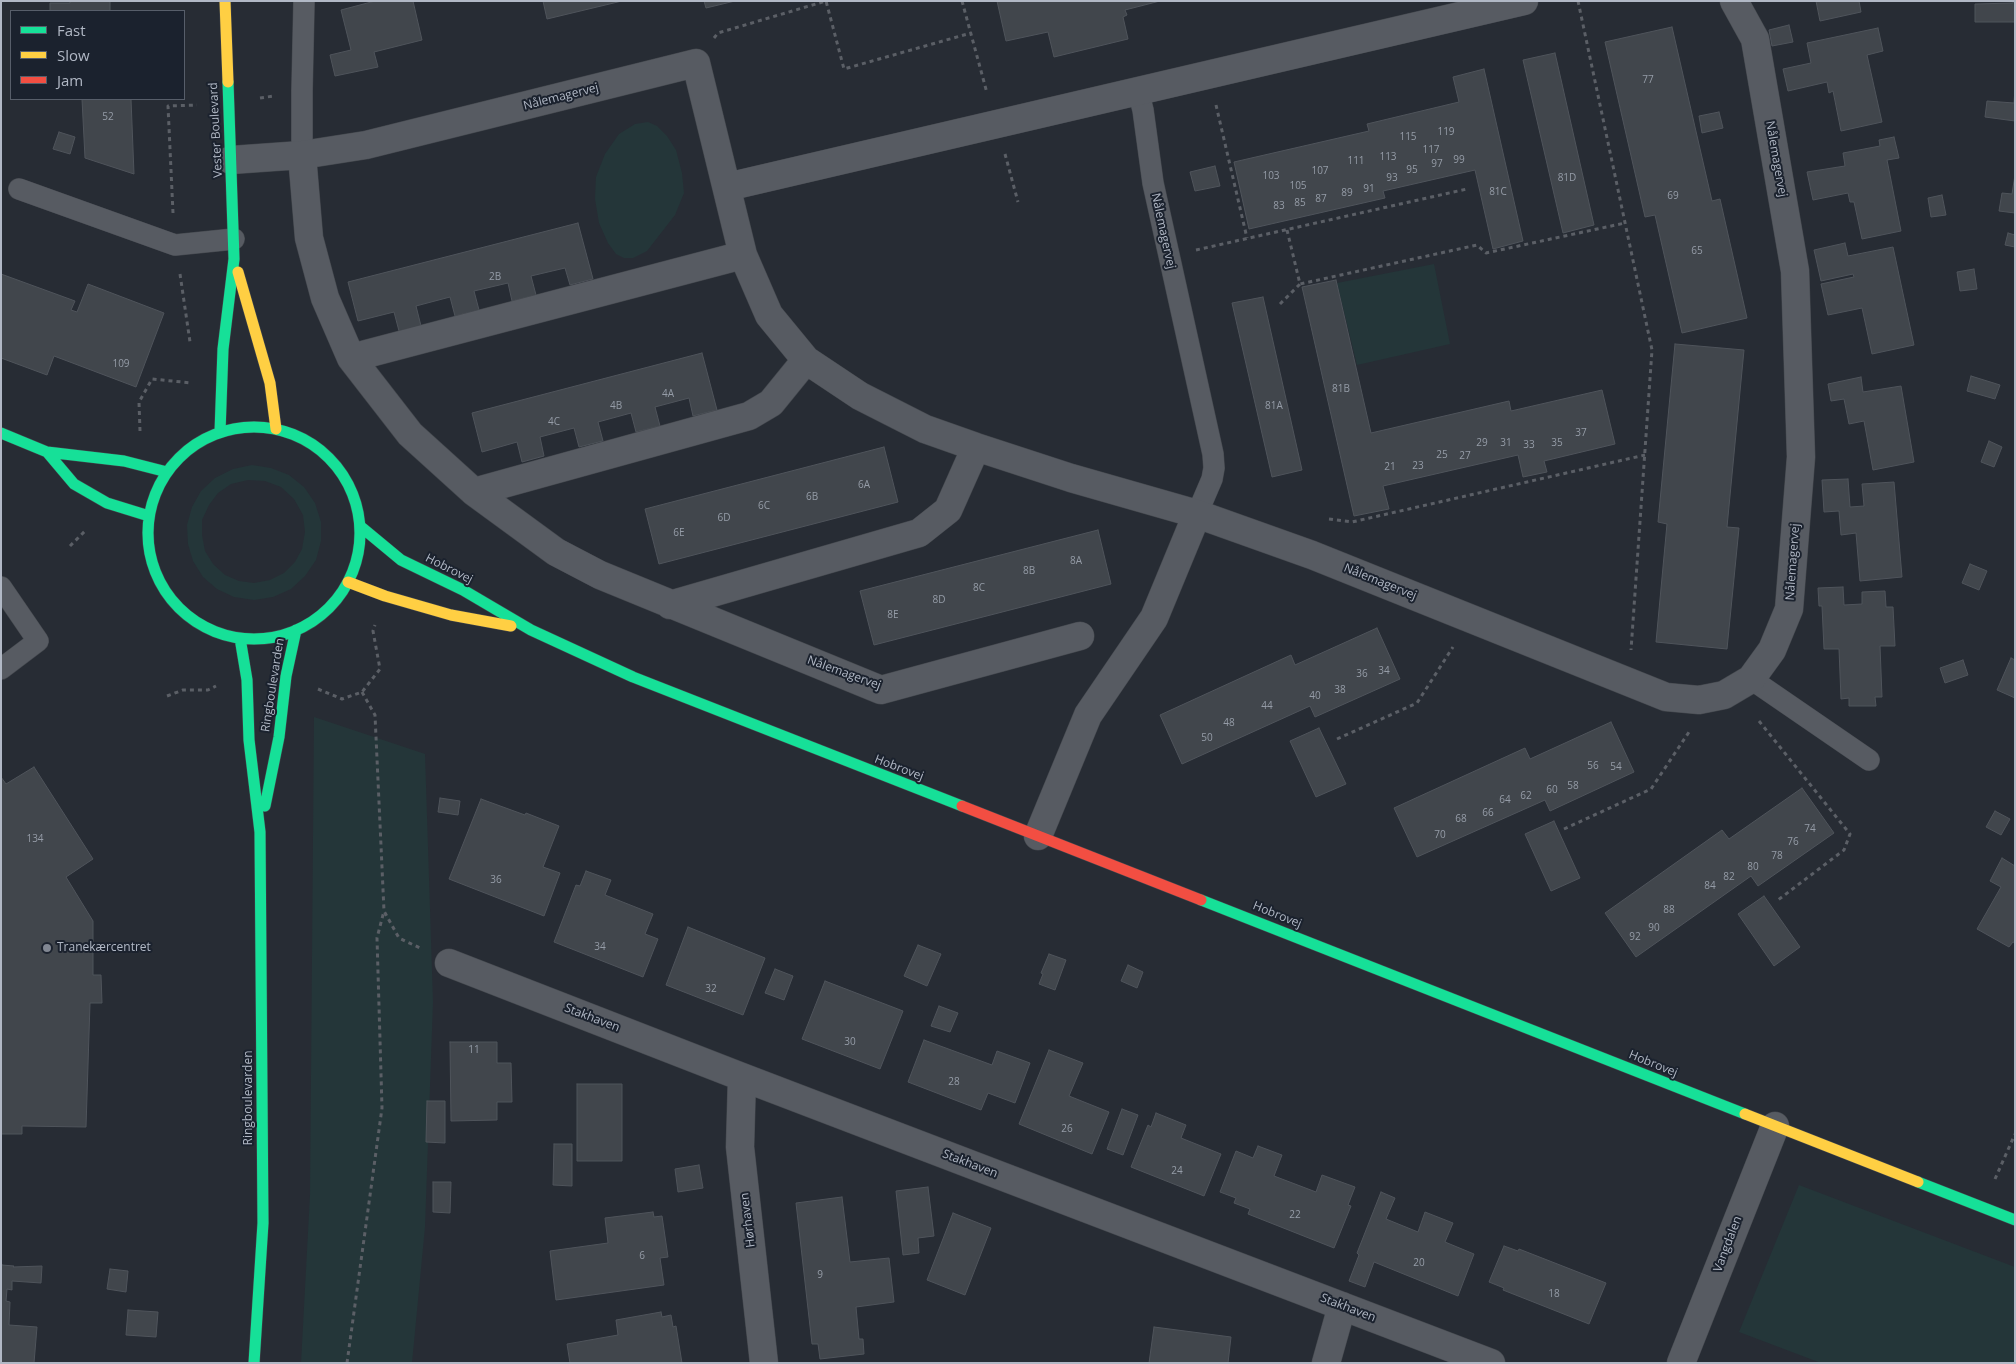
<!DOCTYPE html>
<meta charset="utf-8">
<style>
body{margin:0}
#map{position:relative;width:2016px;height:1364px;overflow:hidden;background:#272c34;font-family:"Open Sans",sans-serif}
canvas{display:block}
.frame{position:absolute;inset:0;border:2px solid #b1b8c5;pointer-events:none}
.legend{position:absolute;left:10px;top:10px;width:175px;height:90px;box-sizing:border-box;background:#1b222e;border:1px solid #575e6a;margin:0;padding:6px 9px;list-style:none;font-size:15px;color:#b1b8c5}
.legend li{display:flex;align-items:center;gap:10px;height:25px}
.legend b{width:25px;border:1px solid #575e6a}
</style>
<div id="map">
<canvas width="2016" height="1364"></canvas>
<div class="frame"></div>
<ul class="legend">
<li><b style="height:6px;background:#16e098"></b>Fast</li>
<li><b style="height:6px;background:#ffcf43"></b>Slow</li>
<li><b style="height:6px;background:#f24e42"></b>Jam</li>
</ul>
</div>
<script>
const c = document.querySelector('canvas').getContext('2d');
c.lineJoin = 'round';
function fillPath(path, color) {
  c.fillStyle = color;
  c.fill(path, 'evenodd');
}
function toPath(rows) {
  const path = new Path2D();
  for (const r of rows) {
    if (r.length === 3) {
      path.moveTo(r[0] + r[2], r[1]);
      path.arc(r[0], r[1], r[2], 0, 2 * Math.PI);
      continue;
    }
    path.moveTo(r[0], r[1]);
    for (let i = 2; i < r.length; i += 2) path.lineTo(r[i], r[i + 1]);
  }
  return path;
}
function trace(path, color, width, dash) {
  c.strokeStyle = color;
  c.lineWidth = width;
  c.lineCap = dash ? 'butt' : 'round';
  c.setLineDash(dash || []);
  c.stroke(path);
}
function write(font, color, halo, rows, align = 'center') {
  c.font = font + ' "Open Sans",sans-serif';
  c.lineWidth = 4;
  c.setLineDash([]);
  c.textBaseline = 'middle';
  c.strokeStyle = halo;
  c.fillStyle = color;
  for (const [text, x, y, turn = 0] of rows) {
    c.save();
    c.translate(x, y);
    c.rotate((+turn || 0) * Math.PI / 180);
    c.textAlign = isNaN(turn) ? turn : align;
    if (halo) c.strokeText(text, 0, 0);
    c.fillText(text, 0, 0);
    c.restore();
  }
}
const green = toPath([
 [648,122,657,126,667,136,676,150,682,173,684,193,675,215,647,251,633,258,624,258,616,254,608,243,599,223,595,199,596,177,605,154,619,134,635,124],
 [1434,264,1450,344,1357,365,1337,283],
 [252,465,271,468,289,475,304,487,315,503,321,522,321,541,316,560,305,576,291,589,273,597,254,600,234,597,217,589,203,577,193,561,188,544,187,525,192,507,201,491,215,478,233,469],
 [248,480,265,481,281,487,294,499,303,515,305,532,302,549,295,562,284,573,270,580,254,583,239,581,225,575,213,564,205,551,202,535,202,520,209,505,218,493,231,484],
 [314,717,425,754,433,1002,425,1227,412,1363,301,1363,310,1195],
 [1799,1185,2015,1267,2015,1363,1821,1363,1739,1332]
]);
const building = toPath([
 [70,1,110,1,110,11,50,11,50,3,70,3,70,1],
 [375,1,413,1,422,40,374,52,378,67,335,76,330,55,351,50,341,10,375,1],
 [543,1,622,1,547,19,543,1],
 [704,1,735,1,706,8,704,1],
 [997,1,1160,1,1125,10,1127,15,1123,17,1128,39,1054,57,1048,32,1006,41,997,1],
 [1816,1,1859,1,1861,12,1820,21,1816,1],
 [2013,1,2015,1,2015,22,1975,22,1975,4,2013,3,2013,1],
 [1789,25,1793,42,1772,46,1769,30,1789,25],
 [1672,27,1712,201,1720,199,1747,318,1682,333,1655,215,1645,217,1605,42,1672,27],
 [1878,28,1883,51,1867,55,1882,122,1841,131,1833,91,1829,93,1827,82,1788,91,1783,69,1811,63,1807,43,1878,28],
 [1555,53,1594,225,1563,233,1523,60,1555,53],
 [1484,69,1523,241,1493,249,1475,170,1383,191,1385,198,1249,229,1234,162,1369,131,1367,124,1459,102,1453,77,1484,69],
 [2015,88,2015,121,1985,117,1987,101,2014,103,2015,88],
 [82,99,131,99,134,174,85,158,82,99],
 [1719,112,1723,128,1702,133,1699,116,1719,112],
 [59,132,75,137,70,154,53,149,59,132],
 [1894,137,1899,158,1887,160,1901,231,1862,239,1854,202,1850,202,1848,193,1813,200,1807,172,1845,166,1843,153,1880,146,1879,140,1894,137],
 [1215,166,1220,186,1195,191,1190,172,1215,166],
 [2015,175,2015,213,1999,211,2002,193,2012,194,2015,175],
 [1942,195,1946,215,1931,217,1928,198,1942,195],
 [578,223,593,279,570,285,565,268,531,276,536,295,512,301,508,283,474,291,479,310,455,316,450,297,416,306,421,326,399,331,394,312,358,321,348,282,578,223],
 [2008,233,2015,235,2015,247,2005,245,2008,233],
 [1845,243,1848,256,1893,247,1914,345,1872,354,1862,308,1828,315,1821,284,1854,277,1853,274,1821,281,1814,250,1845,243],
 [1974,269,1977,289,1960,291,1957,272,1974,269],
 [1,274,75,301,71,310,77,312,88,284,164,313,136,387,54,356,47,375,1,358,1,274],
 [1336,280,1371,433,1509,401,1511,411,1602,390,1615,444,1544,461,1547,472,1523,477,1518,455,1383,486,1389,509,1354,516,1302,287,1336,280],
 [1263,297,1302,470,1272,477,1232,303,1263,297],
 [1675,344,1744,350,1727,527,1739,528,1727,649,1656,642,1667,524,1658,522,1675,344],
 [702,353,717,410,693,416,689,398,655,407,660,426,636,432,631,413,598,422,603,441,579,447,574,428,540,437,544,456,522,462,517,442,482,452,472,413,702,353],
 [1971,376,2000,385,1995,399,1967,391,1971,376],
 [1861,377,1863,392,1901,386,1914,462,1873,470,1864,421,1849,424,1844,399,1831,401,1828,384,1861,377],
 [1989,441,2002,447,1994,467,1981,462,1989,441],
 [884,447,898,502,659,564,645,509,884,447],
 [1848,479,1850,507,1864,506,1862,484,1894,482,1902,577,1860,581,1856,533,1841,535,1839,511,1824,512,1822,480,1848,479],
 [1098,530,1111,584,874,645,860,591,1098,530],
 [1970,564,1987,571,1979,590,1962,583,1970,564],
 [1843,587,1844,605,1862,604,1862,592,1885,591,1886,607,1893,607,1895,646,1880,646,1882,697,1875,697,1876,706,1849,706,1849,698,1841,699,1839,649,1824,649,1822,606,1819,606,1818,588,1843,587],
 [1377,628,1400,679,1315,717,1310,706,1182,764,1160,715,1291,655,1295,665,1377,628],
 [2011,658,2015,660,2015,698,1997,690,2011,658],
 [1963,660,1968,675,1945,683,1940,668,1963,660],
 [1611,722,1634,772,1550,811,1545,800,1417,857,1394,808,1525,748,1530,759,1611,722],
 [1319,728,1346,784,1316,797,1290,741,1319,728],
 [34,767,93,859,66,877,93,921,93,975,101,975,102,1003,90,1003,86,1127,22,1126,22,1134,1,1134,1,777,6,784,34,767],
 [1802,788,1834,833,1758,886,1751,876,1636,957,1605,913,1722,830,1729,839,1802,788],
 [440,798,460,801,458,815,438,812,440,798],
 [481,799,525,815,526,813,559,826,543,867,560,873,544,916,449,879,481,799],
 [1995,811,2010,819,2001,835,1986,827,1995,811],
 [1554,821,1580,878,1551,891,1525,834,1554,821],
 [2002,858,2015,866,2015,943,2013,942,2009,947,1977,929,2001,887,1990,881,2002,858],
 [586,871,611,880,605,895,653,914,645,934,658,939,643,977,554,942,576,885,580,886,586,871],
 [1764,896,1800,947,1774,966,1738,914,1764,896],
 [688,927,765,958,743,1015,666,985,688,927],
 [918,945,941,954,927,986,904,976,918,945],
 [1049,954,1066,960,1055,990,1039,984,1043,974,1041,973,1049,954],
 [1128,965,1143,972,1137,988,1121,981,1128,965],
 [775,969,793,976,784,1000,765,993,775,969],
 [825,981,903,1011,880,1069,802,1039,825,981],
 [939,1006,958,1013,950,1032,931,1026,939,1006],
 [924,1040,992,1065,997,1051,1030,1063,1015,1103,988,1093,981,1110,908,1082,924,1040],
 [450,1042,497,1042,497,1063,511,1063,512,1102,497,1102,497,1120,451,1121,450,1042],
 [1049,1050,1083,1063,1069,1096,1109,1112,1092,1154,1019,1124,1049,1050],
 [577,1084,622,1084,622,1161,577,1161,577,1084],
 [427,1101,445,1101,445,1143,426,1142,427,1101],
 [1122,1109,1138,1115,1123,1155,1107,1149,1122,1109],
 [1156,1113,1186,1125,1181,1138,1221,1154,1204,1196,1131,1167,1148,1125,1151,1127,1156,1113],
 [554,1144,572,1144,572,1186,553,1185,554,1144],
 [1258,1146,1282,1155,1274,1176,1316,1192,1322,1175,1355,1187,1348,1205,1351,1206,1334,1248,1248,1214,1250,1209,1234,1203,1236,1198,1220,1192,1236,1151,1253,1158,1258,1146],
 [699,1165,703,1188,678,1192,675,1169,699,1165],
 [433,1182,451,1182,450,1213,433,1212,433,1182],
 [928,1187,934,1236,918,1238,919,1253,903,1255,896,1191,928,1187],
 [1381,1192,1395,1198,1386,1219,1418,1232,1425,1212,1453,1223,1445,1242,1474,1254,1458,1296,1374,1262,1365,1287,1349,1281,1359,1255,1357,1253,1381,1192],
 [842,1197,850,1262,889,1258,894,1302,856,1307,859,1339,863,1339,864,1354,820,1359,818,1344,812,1344,796,1203,842,1197],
 [653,1212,654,1217,662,1216,668,1257,660,1258,664,1285,556,1300,550,1251,608,1243,605,1218,653,1212],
 [953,1213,991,1228,965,1295,927,1280,953,1213],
 [1504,1246,1518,1251,1519,1249,1606,1283,1589,1324,1503,1290,1504,1288,1489,1282,1504,1246],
 [1,1262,2,1265,14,1266,13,1267,42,1266,41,1283,12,1281,12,1290,7,1289,6,1301,10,1302,9,1325,37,1327,34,1363,1,1363,1,1262],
 [110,1269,128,1271,126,1292,107,1289,110,1269],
 [128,1310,158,1312,156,1337,126,1335,128,1310],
 [661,1312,662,1317,671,1315,673,1327,676,1326,682,1363,570,1363,567,1344,618,1335,616,1320,661,1312],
 [1154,1327,1231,1337,1228,1363,1149,1363,1154,1327]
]);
const path = toPath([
 [962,1,987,93],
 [1578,1,1652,350,1631,650],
 [714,38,718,33,826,1,844,69,971,33],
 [260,98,274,96],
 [1216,105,1247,238],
 [1005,154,1018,202],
 [173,213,168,106,197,105],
 [1287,230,1300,284,1477,245,1486,253,1625,223],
 [1196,250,1467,189],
 [180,274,190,342],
 [1280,304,1300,284],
 [140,431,139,402,152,379,192,383],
 [1329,519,1352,522,1645,455],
 [70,546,87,529],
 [318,689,342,699,362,692,380,669,373,631,375,625],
 [362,692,375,715,384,911,399,938,422,949],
 [167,696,183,690,208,690,216,686],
 [1759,721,1850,834,1844,850,1778,900],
 [1337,739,1417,703,1453,647],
 [1564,829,1651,789,1689,732],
 [1995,1179,2015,1134],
 [347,1363,382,1108,377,938,384,911]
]);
const lane = toPath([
 [1138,91,1143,110,1153,183,1213,454,1214,468,1212,479,1197,514],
 [302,155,302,91,304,1],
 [19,189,175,245,234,239],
 [1,587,38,641,1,669],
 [1751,679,1869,760]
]);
const street = toPath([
 [302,155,309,238,325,298,351,358,410,434,474,492,556,552,600,575,881,690,1080,636],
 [231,160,302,155,366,145,696,63,743,255,769,315,806,360,860,396,925,429,976,447,1071,478,1197,514,1312,555,1666,697,1699,700,1724,695,1751,679,1772,650,1789,609,1801,457,1795,271,1755,39,1734,1],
 [727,187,1524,1],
 [351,358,743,255],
 [474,492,749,416,771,403,806,360],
 [670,605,919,533,948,510,976,447],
 [1038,836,1088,715,1154,618,1197,514],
 [449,963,742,1077,1491,1363],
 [742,1077,740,1147,764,1363],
 [1326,1363,1342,1306],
 [1681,1363,1775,1126]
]);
const fast = toPath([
 [254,533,106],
 [220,432,223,349,234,259,228,82],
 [1,433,47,452,124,461,167,472],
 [47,452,74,484,107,503,149,516],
 [360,526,401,560,463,590,531,630,633,677,962,806],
 [240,638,247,680,249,740,260,832,263,1223,254,1363],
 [265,806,279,737,286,676,296,630],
 [1201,900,1745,1114],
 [1918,1182,2015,1220]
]);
const slow = toPath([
 [225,1,228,82],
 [238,272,270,383,276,429],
 [348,582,385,596,451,615,511,626],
 [1745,1114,1918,1182]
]);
const jam = toPath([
 [962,806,1201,900]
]);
const markers = [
 [47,948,5,"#818792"]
];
const numberNames = [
 ["77",1648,80],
 ["52",108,117],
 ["119",1446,132],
 ["115",1408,137],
 ["117",1431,150],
 ["113",1388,157],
 ["99",1459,160],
 ["111",1356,161],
 ["97",1437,164],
 ["95",1412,170],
 ["107",1320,171],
 ["103",1271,176],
 ["93",1392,178],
 ["81D",1567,178],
 ["105",1298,186],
 ["91",1369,189],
 ["81C",1498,192],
 ["89",1347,193],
 ["69",1673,196],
 ["87",1321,199],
 ["85",1300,203],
 ["83",1279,206],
 ["65",1697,251],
 ["2B",495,277],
 ["109",121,364],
 ["81B",1341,389],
 ["4A",668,394],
 ["4B",616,406],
 ["81A",1274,406],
 ["4C",554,422],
 ["37",1581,433],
 ["29",1482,443],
 ["31",1506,443],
 ["35",1557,443],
 ["33",1529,445],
 ["25",1442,455],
 ["27",1465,456],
 ["23",1418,466],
 ["21",1390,467],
 ["6A",864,485],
 ["6B",812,497],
 ["6C",764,506],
 ["6D",724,518],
 ["6E",679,533],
 ["8A",1076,561],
 ["8B",1029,571],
 ["8C",979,588],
 ["8D",939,600],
 ["8E",893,615],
 ["34",1384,671],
 ["36",1362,674],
 ["38",1340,690],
 ["40",1315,696],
 ["44",1267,706],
 ["48",1229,723],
 ["50",1207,738],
 ["56",1593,766],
 ["54",1616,767],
 ["58",1573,786],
 ["60",1552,790],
 ["62",1526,796],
 ["64",1505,800],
 ["66",1488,813],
 ["68",1461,819],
 ["74",1810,829],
 ["70",1440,835],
 ["134",35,839],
 ["76",1793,842],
 ["78",1777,856],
 ["80",1753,867],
 ["82",1729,877],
 ["36",496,880],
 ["84",1710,886],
 ["88",1669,910],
 ["90",1654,928],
 ["92",1635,937],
 ["34",600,947],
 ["32",711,989],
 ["30",850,1042],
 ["11",474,1050],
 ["28",954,1082],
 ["26",1067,1129],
 ["24",1177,1171],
 ["22",1295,1215],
 ["6",642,1256],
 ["20",1419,1263],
 ["9",820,1275],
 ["18",1554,1294]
];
const streetNames = [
 ["Nålemagervej",561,97,-14],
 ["Vester Boulevard",216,130,-93],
 ["Nålemagervej",1776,159,80],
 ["Nålemagervej",1163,231,78],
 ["Nålemagervej",1793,562,-86],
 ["Hobrovej",449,569,27],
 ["Nålemagervej",1380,582,22],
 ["Nålemagervej",844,673,20],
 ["Ringboulevarden",273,685,-81],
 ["Hobrovej",899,768,21],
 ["Hobrovej",1277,915,22],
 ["Stakhaven",592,1018,21],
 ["Hobrovej",1653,1064,22],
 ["Ringboulevarden",249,1098,-90],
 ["Stakhaven",970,1164,21],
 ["Hørhaven",748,1220,-97],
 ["Vangdalen",1728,1244,-69],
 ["Stakhaven",1348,1308,21]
];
const poiNames = [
 ["Tranekærcentret",57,948]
];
fillPath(green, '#243639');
fillPath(building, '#41464c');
trace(building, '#4f545b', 1);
trace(lane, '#43474d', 22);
trace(street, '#43474d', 29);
trace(fast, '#43474d', 12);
trace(slow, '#43474d', 12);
trace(jam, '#43474d', 12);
trace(path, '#5b5f66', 3, [4, 4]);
trace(lane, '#575b62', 21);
trace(street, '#575b62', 28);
trace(fast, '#16e098', 11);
trace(slow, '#ffcf43', 11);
trace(jam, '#f24e42', 11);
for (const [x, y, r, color] of markers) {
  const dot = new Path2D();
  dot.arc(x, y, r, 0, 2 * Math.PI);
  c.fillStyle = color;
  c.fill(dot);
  trace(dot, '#1b222e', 2);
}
write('10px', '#959ca7', null, numberNames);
write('12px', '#b1b8c5', '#1b222e', streetNames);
write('12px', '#b1b8c5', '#1b222e', poiNames, 'left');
</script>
